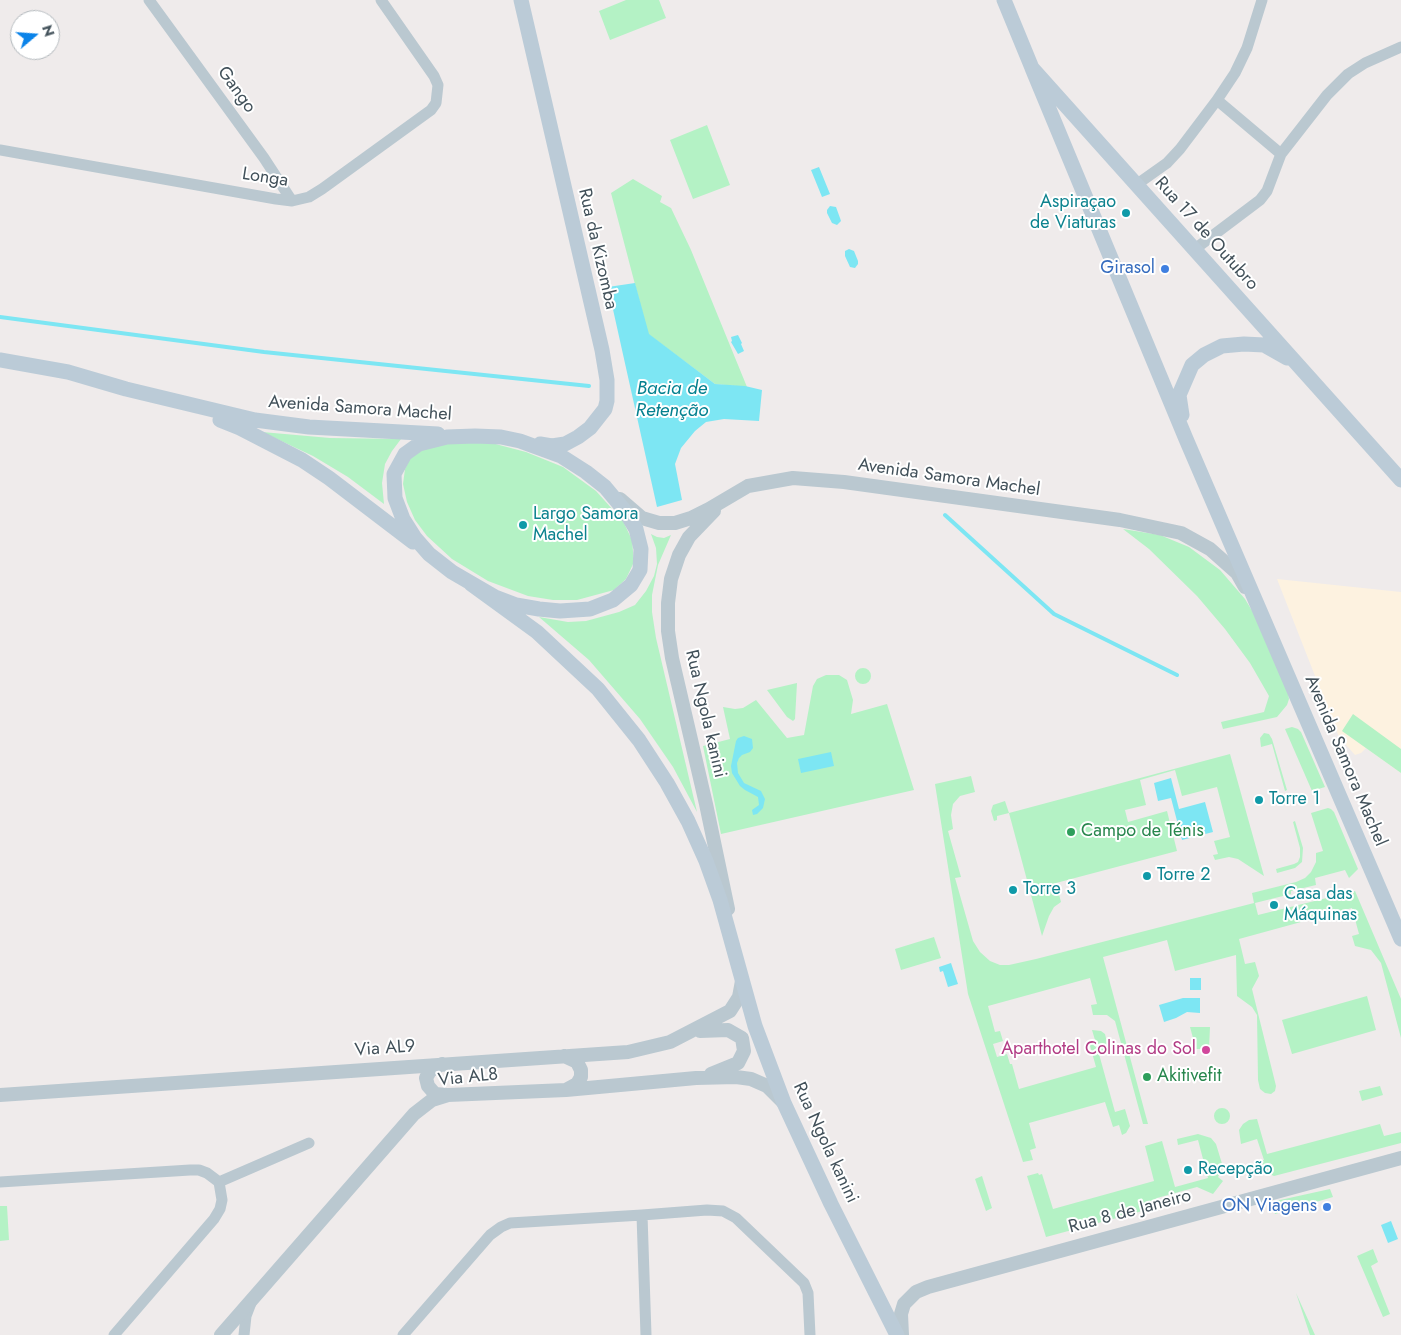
<!DOCTYPE html>
<meta charset="utf-8">
<style>
body{margin:0}
#map{position:relative;width:1401px;height:1335px;overflow:hidden;background:#efebeb;font-family:Jost,sans-serif}
canvas{display:block}
.north{position:absolute;left:10px;top:10px;width:50px;height:50px;box-sizing:border-box;background:#fff;border:1px solid #b3b9bd;border-radius:50%;rotate:72deg;font-size:14px;font-weight:700;line-height:20px;text-align:center;color:#42515a}
.north::after{content:'';display:block;margin:auto;width:18px;height:22px;background:#0a83e9;clip-path:polygon(50% 0,100% 100%,50% 72%,0 100%)}
</style>
<div id="map">
<canvas width="1401" height="1335"></canvas>
<div class="north">N</div>
</div>
<script>
const c = document.querySelector('canvas').getContext('2d');
c.lineJoin = 'round';
function fillPath(path, color) {
  c.fillStyle = color;
  c.fill(path, 'evenodd');
}
function toPath(rows) {
  const path = new Path2D();
  for (const r of rows) {
    if (r.length === 3) {
      path.moveTo(r[0] + r[2], r[1]);
      path.arc(r[0], r[1], r[2], 0, 2 * Math.PI);
      continue;
    }
    path.moveTo(r[0], r[1]);
    for (let i = 2; i < r.length; i += 2) path.lineTo(r[i], r[i + 1]);
  }
  return path;
}
function trace(path, color, width, dash) {
  c.strokeStyle = color;
  c.lineWidth = width;
  c.lineCap = dash ? 'butt' : 'round';
  c.setLineDash(dash || []);
  c.stroke(path);
}
function write(font, color, halo, rows, align = 'center') {
  c.font = font + ' Jost,sans-serif';
  c.lineWidth = 4;
  c.setLineDash([]);
  c.textBaseline = 'middle';
  c.strokeStyle = halo;
  c.fillStyle = color;
  for (const [text, x, y, turn = 0] of rows) {
    c.save();
    c.translate(x, y);
    c.rotate((+turn || 0) * Math.PI / 180);
    c.textAlign = isNaN(turn) ? turn : align;
    if (halo) c.strokeText(text, 0, 0);
    c.fillText(text, 0, 0);
    c.restore();
  }
}
const commercial = toPath([
 [1277,579,1401,592,1401,773,1366,748,1361,753,1355,755,1339,737]
]);
const green = toPath([
 [626,0,659,0,666,18,610,40,599,11],
 [707,125,730,185,693,199,670,140],
 [633,179,662,196,660,202,671,208,691,250,747,387,715,384,648,334,611,193],
 [262,432,330,438,401,439,392,451,385,464,382,483,384,504,348,477,313,456],
 [484,441,526,452,563,467,596,491,623,521,632,540,634,562,626,579,614,590,577,600,553,600,528,596,488,581,452,559,427,536,415,520,407,502,403,484,405,469,410,458,420,450,441,442],
 [1123,529,1160,535,1189,547,1220,570,1245,599,1266,634,1288,692,1289,699,1287,705,1277,717,1223,729,1221,722,1264,712,1269,696,1250,663,1225,629,1197,596,1149,549],
 [651,534,657,537,664,538,671,535,658,565,652,595,652,612,656,638,697,812,673,767,640,719,589,660,539,617,568,622,586,621,619,612,635,605,646,591,654,576,657,564,656,548],
 [863,676,8],
 [826,675,839,675,847,680,853,700,851,714,887,704,914,790,721,834,703,746,730,739,723,707,735,709,743,708,756,700,787,738,804,735,813,686,817,679],
 [797,683,795,719,793,721,787,717,767,690],
 [1353,714,1401,749,1401,773,1342,731],
 [1292,727,1298,729,1301,732,1325,787,1312,791,1285,729],
 [1264,733,1269,734,1272,739,1287,790,1285,791,1272,744,1261,747,1260,738],
 [1230,754,1264,876,1238,859,1229,857,1215,860,1213,855,1218,854,1214,841,1230,837,1217,787,1182,796,1175,770,1140,780,1146,805,1125,810,1128,822,1167,811,1177,851,1056,883,1061,902,1054,907,1049,916,1042,936,1009,813,997,816,997,820,994,821,991,811,993,805,1005,801,1009,813],
 [971,776,975,792,960,796,953,804,951,815,953,829,948,831,961,877,955,878,973,941,980,952,990,961,1000,965,1009,965,1036,959,1254,903,1252,893,1296,882,1305,878,1311,872,1316,862,1316,853,1323,851,1311,813,1328,808,1331,809,1334,812,1358,869,1349,878,1345,870,1315,878,1316,885,1291,891,1291,894,1255,903,1258,915,1355,891,1401,999,1401,1038,1381,963,1371,950,1355,946,1352,936,1359,934,1352,908,1239,939,1245,964,1255,962,1259,976,1252,989,1276,1086,1275,1091,1271,1094,1265,1093,1260,1089,1258,1080,1257,1015,1252,1007,1237,996,1236,955,1175,971,1167,940,1103,957,1148,1124,1143,1124,1115,1021,1107,1015,1093,1015,1091,1005,1097,1004,1090,978,988,1006,995,1032,1000,1031,1003,1041,993,1044,997,1057,1007,1054,1010,1064,1012,1064,1019,1089,1096,1067,1089,1042,1095,1040,1092,1030,1101,1031,1105,1034,1109,1051,1099,1054,1115,1112,1125,1109,1130,1126,1126,1133,1122,1135,1119,1125,1113,1127,1105,1102,1029,1123,1036,1148,1030,1150,1033,1160,1023,1162,968,994,935,784],
 [1295,821,1303,848,1302,862,1295,868,1277,873,1276,869,1294,864,1298,862,1300,857,1300,848,1293,822],
 [934,937,941,958,901,970,895,949],
 [1367,996,1376,1030,1292,1054,1282,1020],
 [1190,1027,1210,1027,1209,1049,1196,1049],
 [1380,1086,1383,1095,1362,1101,1359,1091],
 [1222,1116,8],
 [1257,1119,1267,1154,1380,1124,1384,1136,1401,1132,1401,1143,1274,1176,1260,1170,1267,1168,1258,1162,1264,1160,1257,1139,1241,1144,1239,1130,1243,1124,1249,1120],
 [1198,1134,1211,1138,1216,1144,1223,1167,1218,1177,1223,1181,1213,1194,1197,1187,1157,1198,1150,1209,1046,1237,1027,1176,1038,1173,1039,1175,1042,1174,1053,1209,1154,1181,1145,1146,1162,1141,1175,1187,1208,1178,1198,1140,1178,1145,1177,1139],
 [982,1176,992,1208,986,1211,975,1179],
 [1330,1189,1333,1197,1275,1214,1271,1202],
 [0,1206,7,1206,9,1240,0,1241],
 [1373,1249,1378,1262,1371,1266,1390,1314,1383,1317,1357,1256],
 [1296,1293,1315,1335,1310,1335]
]);
const water = toPath([
 [819,167,830,194,822,197,811,170],
 [830,206,836,207,840,218,841,221,837,225,832,223,827,213,827,210],
 [849,249,854,251,858,261,858,264,855,268,850,267,845,256,845,251],
 [635,283,649,334,715,384,745,386,762,390,759,421,724,419,706,422,695,431,681,448,675,464,682,500,657,507,608,287],
 [738,335,742,343,741,344,744,351,738,354,731,342,732,341,731,337],
 [744,736,752,739,753,748,750,752,742,755,739,758,737,763,738,773,744,783,761,791,765,799,763,808,757,814,753,815,752,810,759,805,758,797,745,790,740,786,732,773,731,766,736,741,738,738],
 [831,752,834,766,801,773,798,759],
 [1171,778,1179,809,1205,802,1213,832,1182,840,1171,798,1158,801,1154,783],
 [951,963,958,984,948,987,943,971,940,972,939,967],
 [1190,978,1201,978,1201,990,1190,990],
 [1183,998,1200,998,1200,1013,1187,1012,1176,1018,1164,1022,1159,1005],
 [1391,1221,1398,1239,1388,1243,1381,1225]
]);
const stream = toPath([
 [0,317,264,352,589,386],
 [945,515,1054,614,1177,675]
]);
const minor = toPath([
 [149,0,264,158,292,201],
 [1217,100,1281,154],
 [0,150,276,199,292,201,309,197,322,189,431,110,436,103,438,85,434,76,381,0],
 [1136,185,1167,163,1180,149,1217,100,1235,73,1247,48,1262,0],
 [1195,249,1260,200,1267,191,1281,154,1327,95,1348,74,1365,63,1401,47],
 [0,1182,190,1170,199,1170,207,1173,219,1182,222,1200,220,1209,214,1219,114,1335],
 [219,1182,309,1143],
 [642,1215,646,1335],
 [244,1335,246,1316,251,1303],
 [403,1335,490,1235,501,1227,510,1223,642,1215,707,1210,723,1211,736,1218,804,1283,808,1293,810,1335]
]);
const tertiary = toPath([
 [620,499,642,518,659,523,675,523,691,518,709,509,748,486,793,478,844,482,1120,520,1181,533,1210,549,1237,573,1245,587],
 [714,511,689,537,679,555,671,579,668,603,668,631,672,658,706,804,728,909],
 [700,1031,728,1030,742,1038,744,1051,738,1063,711,1074],
 [564,1056,577,1062,581,1070,581,1077,577,1084,566,1090],
 [442,1064,430,1071,426,1078,428,1086,435,1094,447,1095],
 [0,1095,628,1052,670,1042,730,1011,739,997,742,981],
 [221,1335,414,1114,432,1100,448,1095,566,1090,696,1078,736,1077,751,1079,767,1086,784,1103],
 [902,1335,901,1314,904,1304,916,1292,928,1287,1401,1158]
]);
const secondary = toPath([
 [521,0,602,350,607,380,607,401,605,409,590,428,578,437,565,444,552,446,540,444],
 [1004,0,1032,68,1401,480],
 [1032,68,1186,439,1401,939],
 [0,360,68,372,126,389,255,420,309,427,438,434],
 [1182,415,1179,395,1192,365,1204,355,1222,346,1244,344,1264,345,1287,358],
 [220,420,240,428,302,460,329,478,413,542],
 [475,436,501,437,520,441,561,456,586,472,605,487,625,511,636,529,641,549,640,570,631,585,613,600,590,609,560,611,539,609,516,605,495,597,452,572,429,554,415,538,403,519,395,498,394,474,405,454,419,444,447,437,475,436],
 [471,584,537,632,598,689,639,740,667,783,688,821,706,861,720,900,755,1026,784,1103,831,1204,897,1335]
]);
const markers = [
 [1126,213,5,"#0f9aa8"],
 [1165,269,5,"#3f7fe0"],
 [523,525,5,"#0f9aa8"],
 [1259,800,5,"#0f9aa8"],
 [1071,832,5,"#2e9e5b"],
 [1147,876,5,"#0f9aa8"],
 [1013,890,5,"#0f9aa8"],
 [1274,905,5,"#0f9aa8"],
 [1206,1050,5,"#d1479c"],
 [1147,1077,5,"#2e9e5b"],
 [1188,1170,5,"#0f9aa8"],
 [1327,1207,5,"#3f7fe0"]
];
const streetNames = [
 ["Gango",236,90,54],
 ["Longa",265,178,9],
 ["Rua 17 de Outubro",1206,234,48],
 ["Rua da Kizomba",597,249,77],
 ["Avenida Samora Machel",360,409,4],
 ["Avenida Samora Machel",949,478,8],
 ["Rua Ngola kanini",705,714,77],
 ["Avenida Samora Machel",1345,761,67],
 ["Via AL9",385,1049,-4],
 ["Via AL8",468,1078,-6],
 ["Rua Ngola kanini",825,1143,65],
 ["Rua 8 de Janeiro",1130,1212,-15]
];
const cultureNames = [
 ["Aspiraçao",1116,203,"right"],
 ["de Viaturas",1116,224,"right"],
 ["Largo Samora",533,515],
 ["Machel",533,536],
 ["Torre 1",1269,800],
 ["Torre 2",1157,876],
 ["Torre 3",1023,890],
 ["Casa das",1284,895],
 ["Máquinas",1284,916],
 ["Recepção",1198,1170]
];
const shopNames = [
 ["Girasol",1155,269],
 ["ON Viagens",1317,1207]
];
const leisureNames = [
 ["Campo de Ténis",1081,832],
 ["Akitivefit",1157,1077]
];
const hotelNames = [
 ["Aparthotel Colinas do Sol",1196,1050]
];
const waterNames = [
 ["Bacia de",672,389],
 ["Retenção",672,411]
];
fillPath(commercial, '#fdf2e0');
fillPath(green, '#b4f2c5');
fillPath(water, '#7de6f3');
trace(stream, '#7de6f3', 4);
trace(minor, '#bac8d0', 11);
trace(tertiary, '#bac8d0', 14);
trace(secondary, '#bbcbd7', 15);
for (const [x, y, r, color] of markers) {
  const dot = new Path2D();
  dot.arc(x, y, r, 0, 2 * Math.PI);
  c.fillStyle = color;
  c.fill(dot);
  trace(dot, '#fff', 2);
}
write('18px', '#42515a', '#fff', streetNames);
write('18px', '#0d838f', '#fff', cultureNames, 'left');
write('18px', '#366cbe', '#fff', shopNames, 'right');
write('18px', '#27864d', '#fff', leisureNames, 'left');
write('18px', '#b23c85', '#fff', hotelNames, 'right');
write('italic 19px', '#04808f', '#fff', waterNames);
</script>
